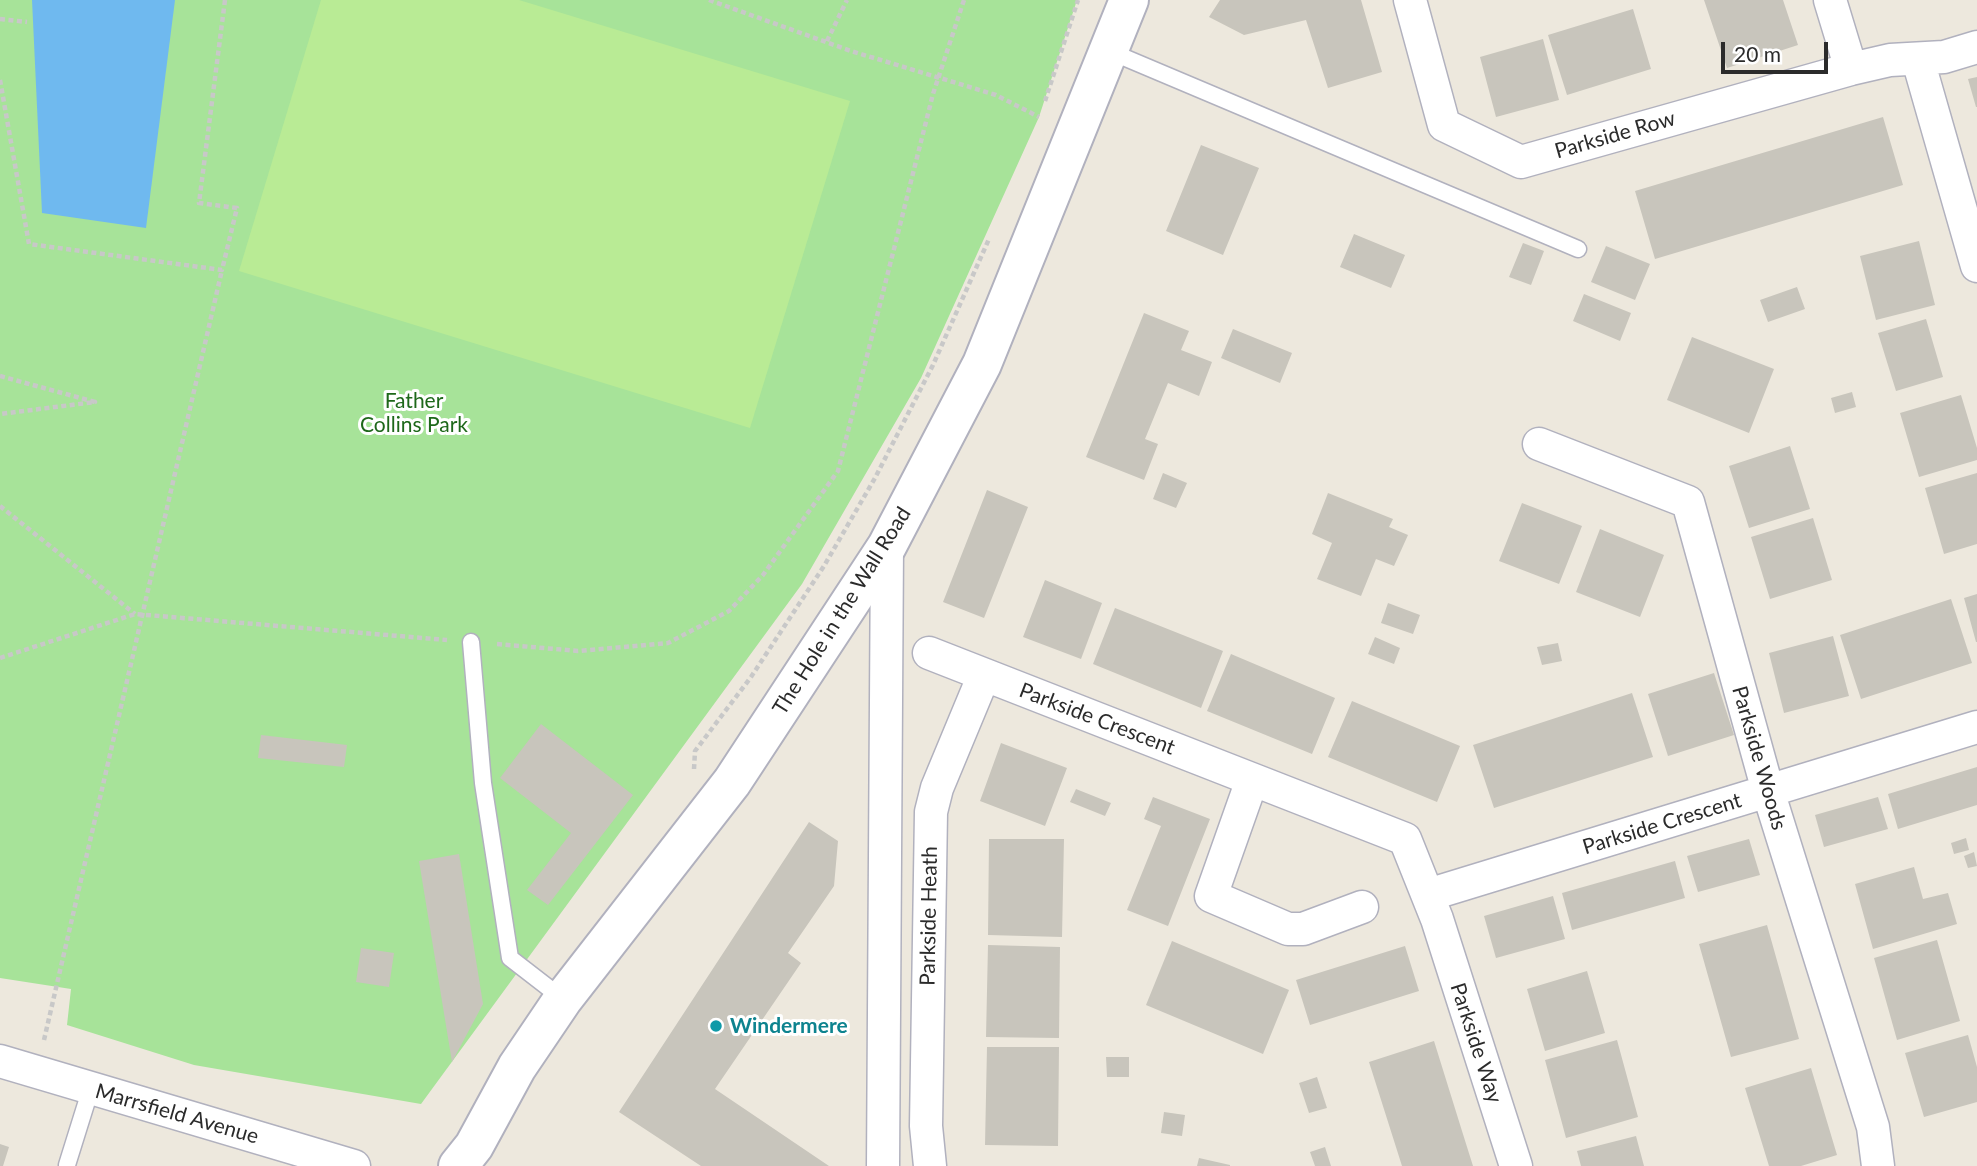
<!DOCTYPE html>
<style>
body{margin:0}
#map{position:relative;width:1977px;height:1166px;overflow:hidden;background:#ede8dd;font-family:Lato,sans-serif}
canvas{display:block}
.scale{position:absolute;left:1721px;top:42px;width:107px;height:32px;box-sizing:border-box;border:4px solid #2b2b2b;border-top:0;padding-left:9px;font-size:21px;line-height:24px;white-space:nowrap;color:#2b2b2b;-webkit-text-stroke:5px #fff;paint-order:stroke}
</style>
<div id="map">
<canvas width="1977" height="1166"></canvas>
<div class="scale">20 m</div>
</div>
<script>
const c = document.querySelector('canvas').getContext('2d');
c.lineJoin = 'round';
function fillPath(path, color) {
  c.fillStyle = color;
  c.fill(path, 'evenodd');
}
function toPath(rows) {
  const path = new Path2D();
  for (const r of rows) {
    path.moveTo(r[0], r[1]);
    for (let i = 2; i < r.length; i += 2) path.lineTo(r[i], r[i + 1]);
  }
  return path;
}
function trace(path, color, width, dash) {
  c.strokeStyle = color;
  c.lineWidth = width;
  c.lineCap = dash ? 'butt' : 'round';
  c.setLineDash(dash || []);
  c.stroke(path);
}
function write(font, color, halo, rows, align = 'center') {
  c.font = font + ' Lato,sans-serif';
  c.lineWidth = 6;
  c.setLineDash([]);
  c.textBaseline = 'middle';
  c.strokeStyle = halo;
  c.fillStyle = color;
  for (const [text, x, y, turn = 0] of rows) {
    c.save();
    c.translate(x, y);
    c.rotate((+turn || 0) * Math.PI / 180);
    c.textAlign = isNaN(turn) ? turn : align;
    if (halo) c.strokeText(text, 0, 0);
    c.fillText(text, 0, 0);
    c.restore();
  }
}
const green = toPath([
 [0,0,1077,0,1039,117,921,378,802,584,421,1104,194,1065,67,1025,71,989,0,978]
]);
const pitch = toPath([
 [321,0,519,0,850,101,750,428,239,271]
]);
const water = toPath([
 [32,0,175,0,146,228,42,213]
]);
const building = toPath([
 [1220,0,1361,0,1382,72,1328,88,1306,20,1244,35,1209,17],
 [1704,0,1783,0,1798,45,1727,68],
 [1633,9,1651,69,1567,95,1548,35],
 [1543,39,1559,100,1496,117,1480,57],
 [1977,77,1977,107,1976,107,1968,79],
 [1883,117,1903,185,1655,259,1635,191],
 [1201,145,1259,168,1223,255,1166,231],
 [1354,234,1405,255,1391,288,1340,267],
 [1919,241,1935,305,1876,320,1860,256],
 [1523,243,1544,251,1531,285,1509,277],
 [1606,246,1650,264,1635,300,1591,282],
 [1797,287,1805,309,1768,322,1760,300],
 [1584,294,1631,313,1620,341,1573,321],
 [1144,313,1189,331,1181,350,1212,362,1199,396,1168,383,1145,439,1158,444,1144,480,1086,457],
 [1926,319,1943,377,1896,391,1878,333],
 [1233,329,1292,353,1280,383,1221,358],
 [1692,337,1774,369,1749,433,1667,400],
 [1852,392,1856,407,1835,413,1831,398],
 [1961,395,1977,448,1977,460,1919,477,1900,413],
 [1790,446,1810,509,1749,528,1729,466],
 [1163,473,1187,483,1176,508,1153,499],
 [1977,473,1977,544,1944,554,1925,488],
 [987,490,1028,507,984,618,943,602],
 [1328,493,1393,519,1389,527,1408,535,1394,566,1376,559,1361,596,1317,579,1332,543,1312,534],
 [1522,503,1582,526,1559,584,1499,561],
 [1813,518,1832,580,1770,599,1751,537],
 [1600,529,1664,555,1640,617,1576,592],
 [1045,580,1102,603,1081,659,1023,637],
 [1977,594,1977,642,1976,642,1964,598],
 [1951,599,1972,663,1861,699,1840,635],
 [1388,603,1420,615,1413,634,1381,623],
 [1115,608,1223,651,1201,708,1093,664],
 [1833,636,1849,696,1784,713,1769,653],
 [1375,637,1400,648,1394,664,1368,654],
 [1558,643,1562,661,1542,665,1537,647],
 [1231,654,1335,698,1312,754,1207,711],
 [1714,673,1734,735,1668,756,1648,694],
 [1632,693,1653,757,1494,808,1473,745],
 [1352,701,1460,746,1437,802,1328,757],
 [541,724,633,795,548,905,527,890,571,833,500,778],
 [261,735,347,745,344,767,258,758],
 [1001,743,1067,768,1045,826,980,801],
 [1977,767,1977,805,1898,829,1888,794],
 [1076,789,1111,803,1105,816,1070,802],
 [1153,797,1210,819,1168,926,1127,910,1161,826,1144,819],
 [1878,797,1888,829,1824,847,1815,815],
 [809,822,838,841,834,886,788,953,801,963,715,1089,829,1166,701,1166,619,1112],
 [1966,838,1969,850,1954,854,1951,843],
 [989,839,1064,839,1062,937,988,935],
 [1749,839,1760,875,1698,892,1687,856],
 [1974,852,1977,866,1968,868,1964,856],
 [459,854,483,1004,452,1062,419,861],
 [1675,861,1685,898,1572,930,1562,893],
 [1914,867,1923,899,1948,893,1957,924,1873,949,1855,884],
 [1553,896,1565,939,1496,958,1484,916],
 [1767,925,1799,1039,1731,1057,1699,944],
 [1937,940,1960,1021,1897,1040,1874,958],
 [1172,941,1289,990,1263,1054,1146,1005],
 [988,945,1060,947,1059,1038,986,1037],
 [1405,946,1419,991,1310,1025,1296,980],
 [361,948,394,953,389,987,356,982],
 [1587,971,1605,1033,1545,1051,1527,989],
 [1968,1035,1977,1067,1977,1102,1924,1117,1905,1053],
 [1617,1040,1638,1117,1566,1138,1545,1060],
 [1434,1041,1462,1131,1473,1166,1402,1166,1369,1062],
 [987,1047,1059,1047,1058,1146,985,1145],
 [1106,1057,1129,1057,1129,1077,1107,1077],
 [1811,1068,1837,1155,1801,1166,1769,1166,1745,1088],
 [1317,1077,1327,1108,1309,1113,1299,1083],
 [1164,1112,1185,1115,1182,1136,1161,1133],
 [1636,1136,1644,1166,1581,1166,1577,1151],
 [0,1144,9,1147,3,1166,0,1166],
 [1325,1147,1331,1166,1315,1166,1310,1152],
 [1199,1158,1230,1165,1230,1166,1197,1166]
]);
const path = toPath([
 [709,0,851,51,996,95,1039,117],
 [0,19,27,22],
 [827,41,847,0],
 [0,80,29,244,222,270,237,208,199,203,225,0],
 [1045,101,1078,0],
 [0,376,95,402,0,414],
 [0,506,135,614],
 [497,644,578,651,668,643,729,611,763,575,838,471,933,94,964,0],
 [0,658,135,614,447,640],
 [694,769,695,751,751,677,824,566,875,478,933,365,989,239],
 [44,1040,222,270]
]);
const lane = toPath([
 [1109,51,1578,249],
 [471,642,483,783,510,958,563,999],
 [67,1165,91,1088]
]);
const street = toPath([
 [1410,0,1444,125,1521,162,1851,69,1890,60,1944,57,1977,47],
 [1830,0,1851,69],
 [1918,60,1977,266],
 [1539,444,1688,502,1768,791,1873,1127,1878,1166],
 [929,653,1405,839,1437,919,1516,1166],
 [1252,780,1211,896,1288,929,1303,929,1362,907],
 [1428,895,1977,727],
 [0,1061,354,1166],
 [883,1166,887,546],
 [930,1166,926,1126,931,812,937,788,984,675]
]);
const secondary = toPath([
 [458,1166,474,1146,517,1067,563,999,732,782,887,546,982,364,1129,0]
]);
const markers = [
 [716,1026,7,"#0f9aa8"]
];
const streetNames = [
 ["Parkside Row",1615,135,-16],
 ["The Hole in the Wall Road",842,611,-58],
 ["Parkside Crescent",1097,719,21],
 ["Parkside Woods",1759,758,74],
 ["Parkside Crescent",1662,824,-17],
 ["Parkside Heath",929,916,-89],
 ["Parkside Way",1476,1043,72],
 ["Marrsfield Avenue",177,1114,16]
];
const parkNames = [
 ["Father",414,401],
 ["Collins Park",414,425]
];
const cultureNames = [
 ["Windermere",730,1026]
];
fillPath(green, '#a7e399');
fillPath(pitch, '#b9eb95');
fillPath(water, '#6fb9ef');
fillPath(building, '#c8c5bc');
trace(lane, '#b1b1be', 19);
trace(street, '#b1b1be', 35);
trace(secondary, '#b1b1be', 42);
trace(path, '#c8c8c8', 4.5, [5, 3.5]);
trace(lane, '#fff', 16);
trace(street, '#fff', 32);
trace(secondary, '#fff', 38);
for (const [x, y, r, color] of markers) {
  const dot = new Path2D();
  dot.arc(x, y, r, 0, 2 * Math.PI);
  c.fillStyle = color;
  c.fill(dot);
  trace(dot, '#fff', 2.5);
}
write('21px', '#2b2b2b', '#fff', streetNames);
write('21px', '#1e681a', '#fff', parkNames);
write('bold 21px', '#0d838f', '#fff', cultureNames, 'left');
</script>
